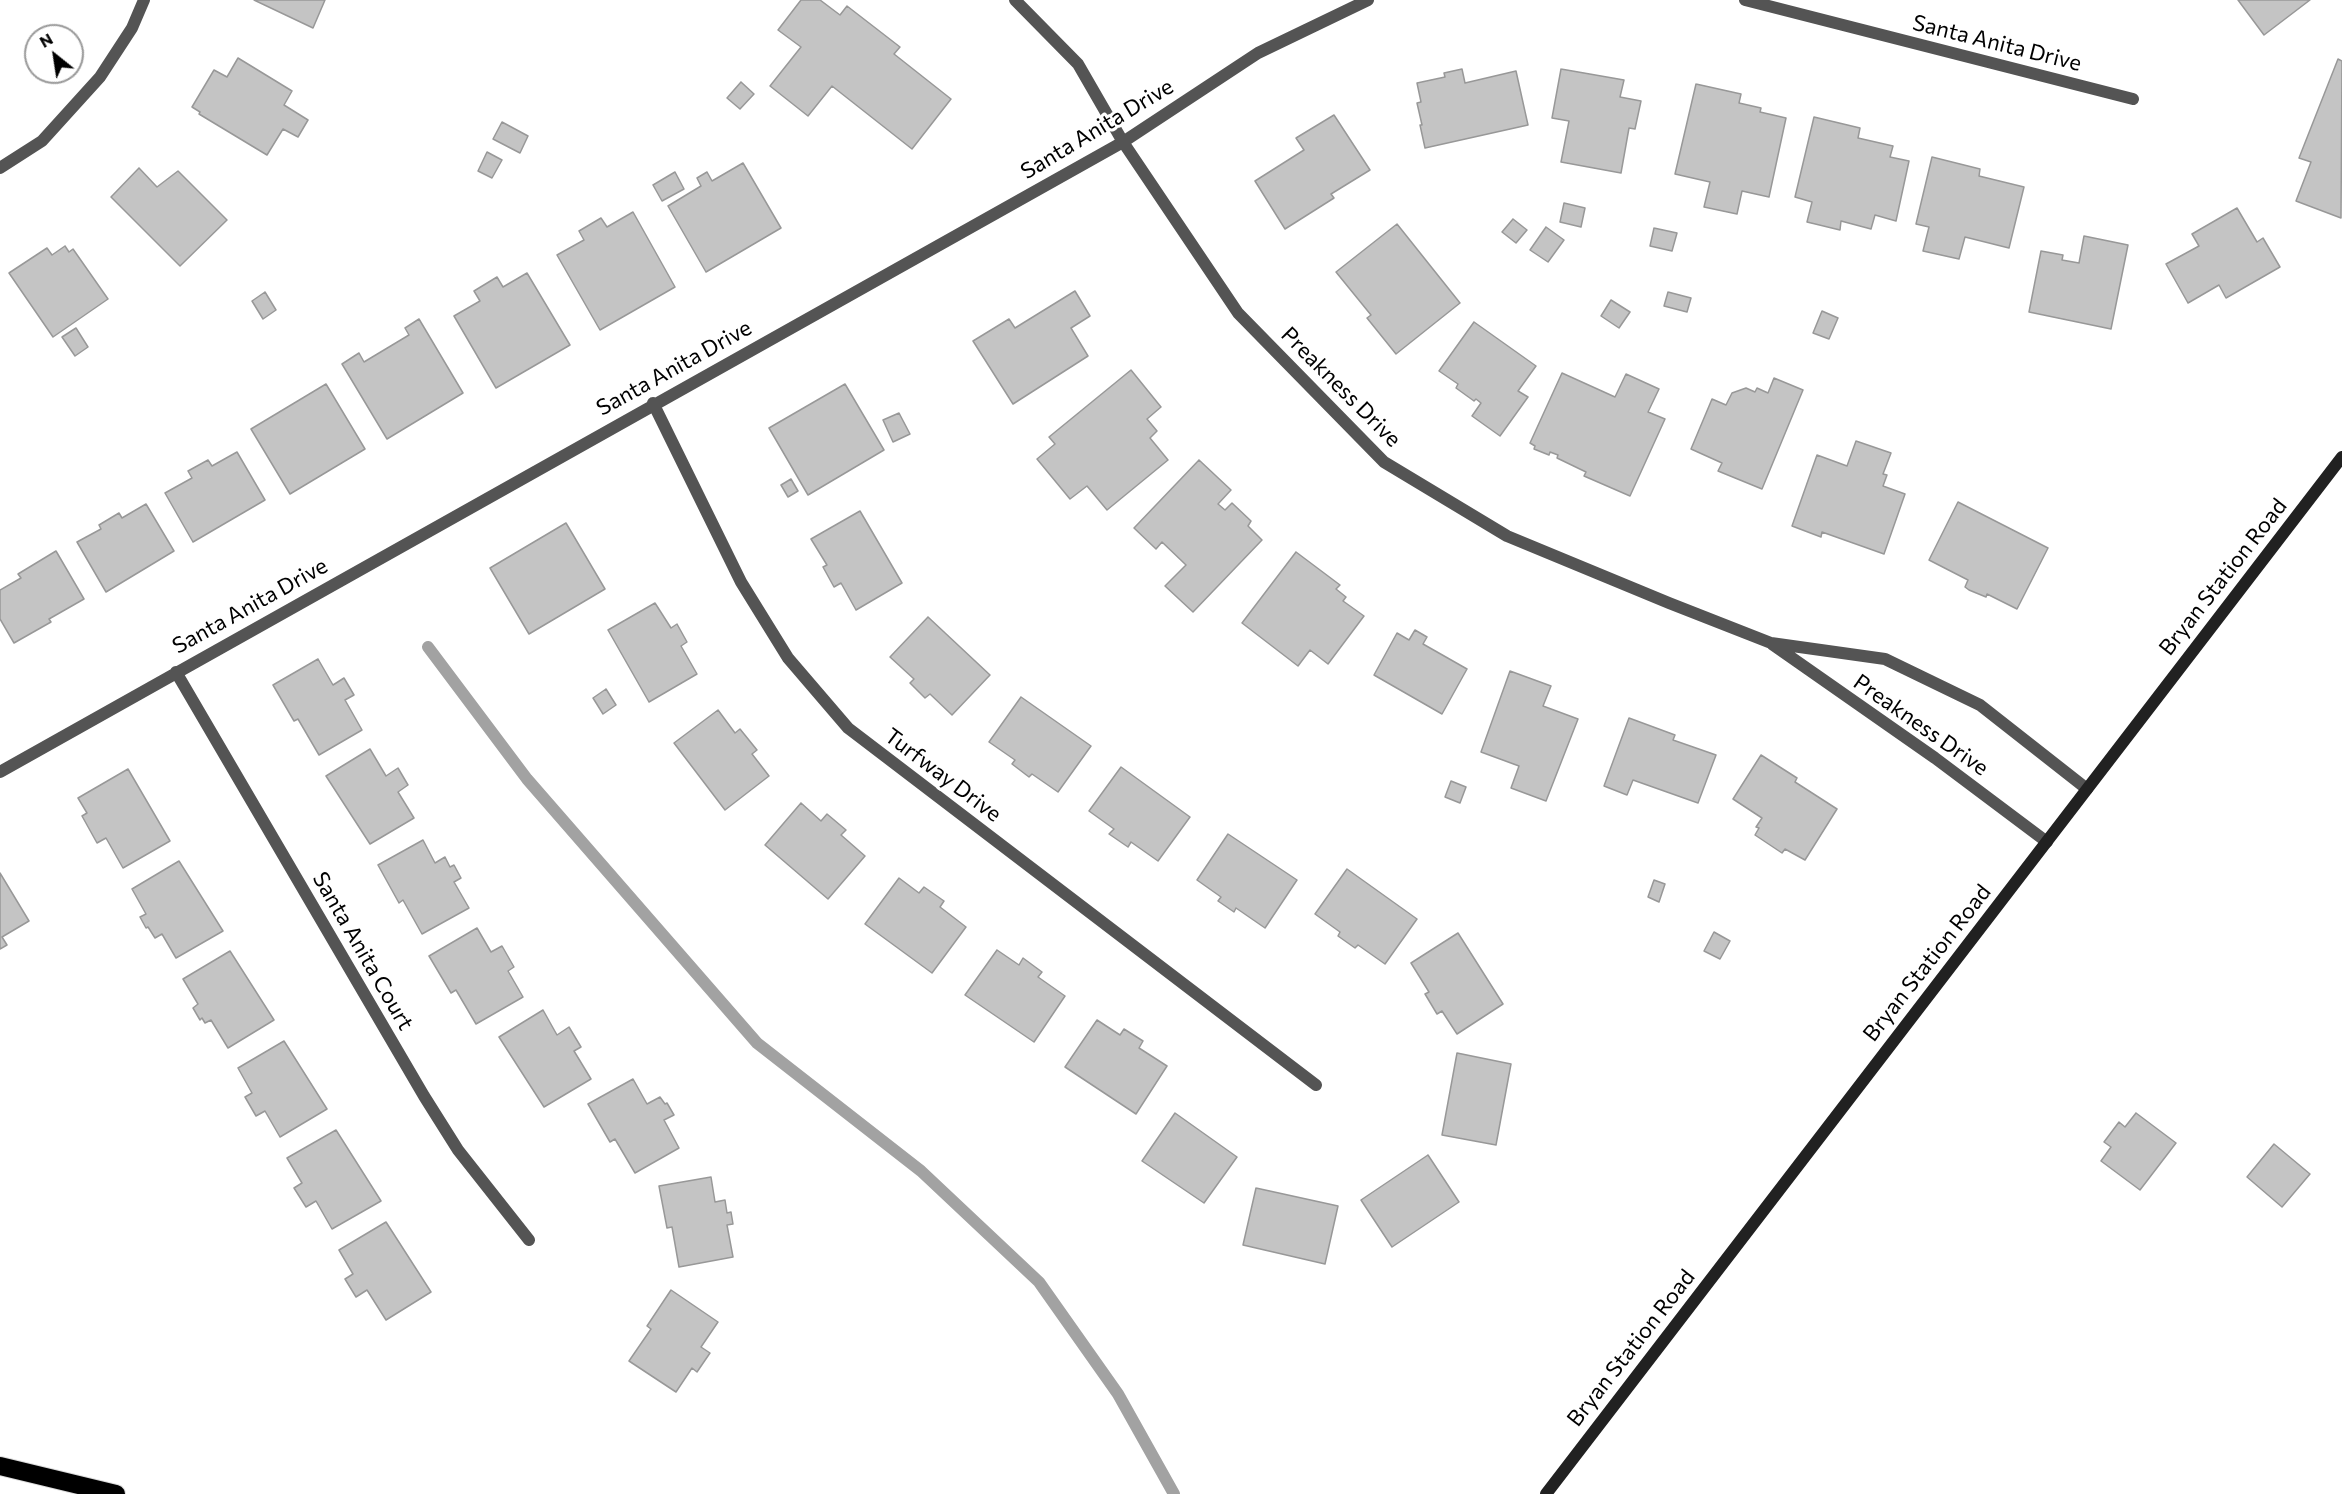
<!DOCTYPE html>
<style>
body{margin:0}
#map{position:relative;width:2342px;height:1494px;overflow:hidden;background:#fff;font-family:Commissioner,sans-serif}
canvas{display:block}
.north{position:absolute;left:24px;top:24px;width:60px;height:60px;box-sizing:border-box;background:#fff;border:2px solid #999;border-radius:50%;rotate:330deg;font-size:16px;font-weight:700;line-height:24px;text-align:center;color:#000}
.north::after{content:'';display:block;margin:auto;width:21px;height:27px;background:#000;clip-path:polygon(50% 0,100% 100%,50% 72%,0 100%)}
</style>
<div id="map">
<canvas width="2342" height="1494"></canvas>
<div class="north">N</div>
</div>
<script>
const c = document.querySelector('canvas').getContext('2d');
c.lineJoin = 'round';
function toPath(rows) {
  const path = new Path2D();
  for (const r of rows) {
    path.moveTo(r[0], r[1]);
    for (let i = 2; i < r.length; i += 2) path.lineTo(r[i], r[i + 1]);
  }
  return path;
}
function trace(path, color, width, dash) {
  c.strokeStyle = color;
  c.lineWidth = width;
  c.lineCap = dash ? 'butt' : 'round';
  c.setLineDash(dash || []);
  c.stroke(path);
}
function fillPath(path, color) {
  c.fillStyle = color;
  c.fill(path, 'evenodd');
}
function write(font, color, halo, rows, align = 'center') {
  c.font = font + ' Commissioner,sans-serif';
  c.lineWidth = 6;
  c.setLineDash([]);
  c.textBaseline = 'middle';
  c.strokeStyle = halo;
  c.fillStyle = color;
  for (const [text, x, y, turn = 0] of rows) {
    c.save();
    c.translate(x, y);
    c.rotate((+turn || 0) * Math.PI / 180);
    c.textAlign = isNaN(turn) ? turn : align;
    if (halo) c.strokeText(text, 0, 0);
    c.fillText(text, 0, 0);
    c.restore();
  }
}
const stream = toPath([
 [428,647,527,779,757,1043,921,1171,1039,1282,1118,1394,1174,1494]
]);
const building = toPath([
 [254,0,325,0,313,28,254,0],
 [801,0,820,0,840,15,847,6,900,47,894,54,951,99,912,149,832,86,808,116,770,86,801,47,778,30,801,0],
 [2238,0,2310,0,2264,35,2238,0],
 [238,58,292,91,284,105,308,120,298,137,283,129,267,155,199,114,200,112,192,107,214,70,227,77,238,58],
 [2338,59,2342,61,2341,218,2296,201,2311,162,2299,158,2338,59],
 [1462,69,1465,83,1516,71,1528,125,1425,148,1420,125,1422,125,1417,103,1421,102,1417,83,1445,77,1444,73,1462,69],
 [1561,69,1624,80,1620,97,1641,101,1635,129,1629,128,1621,173,1561,162,1569,121,1552,118,1561,69],
 [741,82,754,94,740,109,727,98,741,82],
 [1696,84,1741,94,1739,103,1761,108,1760,112,1786,118,1769,197,1742,191,1737,214,1704,207,1710,182,1675,174,1696,84],
 [1334,115,1370,170,1331,194,1334,198,1285,229,1255,181,1304,150,1296,138,1334,115],
 [1814,117,1860,128,1858,138,1893,146,1890,157,1909,161,1896,221,1875,215,1871,229,1841,221,1840,230,1807,222,1812,202,1795,197,1814,117],
 [502,122,528,136,520,153,493,139,502,122],
 [487,152,502,160,492,178,478,171,487,152],
 [1932,157,1980,169,1979,176,2024,187,2009,248,1965,237,1959,259,1923,251,1929,227,1916,224,1932,157],
 [743,163,781,228,706,272,668,206,701,186,697,178,707,172,712,181,743,163],
 [139,168,157,187,178,171,227,220,180,266,111,197,139,168],
 [675,172,684,189,662,201,653,185,675,172],
 [1564,203,1585,208,1581,227,1560,222,1564,203],
 [2237,208,2257,242,2263,238,2280,267,2226,298,2219,285,2188,303,2166,264,2199,246,2192,234,2237,208],
 [633,212,675,287,600,330,557,255,584,240,579,231,601,218,607,227,633,212],
 [1513,219,1527,230,1516,243,1502,232,1513,219],
 [1397,224,1460,303,1396,354,1367,318,1371,315,1336,272,1397,224],
 [1546,227,1564,240,1548,262,1530,250,1546,227],
 [1654,228,1677,233,1672,251,1650,246,1654,228],
 [2084,236,2128,245,2111,329,2029,312,2041,251,2063,255,2062,260,2079,263,2084,236],
 [65,246,69,252,73,249,108,299,53,337,9,273,47,248,52,255,65,246],
 [527,273,570,345,496,388,454,316,480,301,474,291,497,277,503,287,527,273],
 [1075,291,1090,316,1071,328,1088,356,1013,404,973,341,1009,319,1015,328,1075,291],
 [265,292,276,310,263,319,252,301,265,292],
 [1668,292,1691,298,1687,312,1664,306,1668,292],
 [1611,300,1630,312,1619,328,1601,316,1611,300],
 [1822,311,1838,318,1829,339,1813,333,1822,311],
 [419,319,463,393,387,439,342,364,359,353,364,362,409,335,405,328,419,319],
 [1474,322,1536,366,1518,391,1528,397,1500,436,1472,416,1481,403,1476,399,1474,401,1456,388,1458,384,1439,371,1474,322],
 [76,328,88,347,75,356,62,337,76,328],
 [1131,370,1161,407,1147,419,1157,431,1150,438,1168,460,1107,510,1087,486,1070,499,1037,459,1055,444,1049,437,1131,370],
 [1562,373,1615,397,1626,374,1659,389,1648,412,1665,419,1630,496,1584,476,1586,472,1557,458,1558,455,1550,452,1549,455,1534,449,1535,446,1530,443,1562,373],
 [1774,378,1803,390,1762,489,1718,471,1722,463,1691,449,1712,399,1726,405,1732,393,1746,388,1755,392,1757,388,1768,393,1774,378],
 [326,384,365,449,290,494,251,429,326,384],
 [845,384,884,450,808,495,769,428,845,384],
 [899,413,910,434,893,442,883,420,899,413],
 [1856,441,1891,453,1883,474,1887,475,1883,486,1905,494,1884,554,1822,532,1821,537,1792,526,1817,455,1847,466,1856,441],
 [237,452,265,500,193,542,165,493,192,478,188,471,208,460,212,466,237,452],
 [1199,460,1231,490,1218,504,1225,510,1232,503,1251,521,1248,526,1262,540,1193,612,1165,586,1186,565,1162,542,1156,549,1134,528,1199,460],
 [791,479,798,491,788,497,781,485,791,479],
 [1958,502,2048,548,2017,609,1987,594,1986,597,1969,590,1965,587,1968,580,1929,560,1958,502],
 [146,504,174,551,106,592,77,542,101,529,99,525,119,513,122,518,146,504],
 [860,511,902,583,856,610,841,583,834,587,823,567,827,565,811,539,860,511],
 [566,523,605,589,529,634,490,568,566,523],
 [56,551,84,599,49,619,51,622,14,643,0,619,0,590,21,578,18,574,56,551],
 [1296,552,1340,585,1336,589,1346,597,1343,601,1364,616,1328,664,1310,650,1298,666,1242,623,1296,552],
 [655,603,671,628,677,624,687,642,681,646,697,674,649,702,608,630,655,603],
 [928,617,990,675,952,715,930,694,925,698,910,683,914,679,890,657,928,617],
 [1415,630,1427,637,1423,644,1467,669,1442,714,1374,675,1397,633,1409,640,1415,630],
 [318,659,333,685,344,678,354,695,345,700,362,730,319,755,298,719,294,721,273,685,318,659],
 [1510,671,1551,686,1543,706,1578,719,1546,801,1511,788,1519,766,1481,752,1510,671],
 [606,689,616,705,603,714,593,698,606,689],
 [1021,697,1091,746,1058,792,1032,774,1029,777,1012,764,1015,760,989,742,1021,697],
 [718,710,735,733,740,729,757,750,752,754,769,776,725,810,674,743,718,710],
 [1629,718,1675,735,1673,740,1716,755,1698,803,1633,780,1627,795,1604,786,1629,718],
 [370,749,386,776,398,768,408,785,398,792,414,818,370,844,326,776,370,749],
 [1761,755,1797,778,1795,782,1837,809,1805,860,1785,849,1782,853,1755,835,1759,828,1756,827,1762,818,1733,799,1761,755],
 [1121,767,1190,817,1158,861,1131,842,1128,847,1109,834,1114,829,1089,811,1121,767],
 [128,769,170,841,123,868,106,838,97,843,82,816,87,813,78,798,128,769],
 [1451,781,1466,787,1460,803,1445,797,1451,781],
 [801,803,821,821,827,814,846,830,841,835,865,856,828,899,765,845,801,803],
 [1228,834,1297,880,1265,928,1236,908,1234,912,1218,901,1221,897,1197,880,1228,834],
 [423,840,435,863,445,857,450,867,454,865,461,878,454,882,469,908,422,934,403,900,399,903,378,865,423,840],
 [179,861,223,931,176,958,162,934,155,938,148,927,146,928,140,917,146,914,132,889,179,861],
 [1347,869,1417,919,1385,964,1358,945,1355,948,1338,936,1340,932,1315,914,1347,869],
 [0,873,29,921,2,937,7,945,0,949,0,873],
 [899,878,919,893,924,887,944,901,940,907,966,927,932,973,865,924,899,878],
 [1654,880,1665,884,1659,902,1648,897,1654,880],
 [477,928,491,952,502,946,514,967,508,971,523,997,476,1024,456,990,451,993,429,956,477,928],
 [1714,932,1730,941,1720,959,1704,951,1714,932],
 [1458,933,1503,1004,1457,1034,1442,1011,1437,1014,1425,994,1429,992,1411,963,1458,933],
 [997,950,1019,965,1023,958,1042,972,1038,977,1065,996,1034,1042,965,995,997,950],
 [230,951,274,1020,228,1048,211,1020,205,1023,202,1018,200,1020,193,1008,198,1004,183,979,230,951],
 [543,1010,557,1035,569,1027,581,1047,574,1051,591,1079,544,1107,499,1037,543,1010],
 [1097,1020,1120,1035,1124,1029,1143,1041,1139,1048,1167,1066,1136,1114,1065,1067,1097,1020],
 [284,1041,327,1109,280,1137,265,1111,256,1116,245,1097,252,1093,238,1068,284,1041],
 [1457,1053,1511,1064,1496,1145,1442,1135,1457,1053],
 [633,1079,647,1104,660,1097,665,1104,667,1103,674,1115,664,1120,679,1148,635,1173,615,1139,610,1142,588,1104,633,1079],
 [1175,1113,1237,1157,1204,1203,1142,1161,1175,1113],
 [2136,1113,2176,1143,2140,1190,2101,1161,2111,1147,2104,1142,2119,1122,2125,1127,2136,1113],
 [336,1130,381,1201,332,1229,316,1201,306,1207,294,1188,302,1183,287,1158,336,1130],
 [2274,1144,2310,1174,2282,1207,2247,1177,2274,1144],
 [1428,1155,1459,1202,1392,1247,1361,1200,1428,1155],
 [711,1177,715,1202,725,1200,727,1213,731,1212,733,1224,727,1225,733,1257,679,1267,672,1227,667,1228,659,1186,711,1177],
 [1256,1188,1338,1206,1325,1264,1243,1245,1256,1188],
 [386,1222,431,1292,386,1320,367,1290,356,1297,345,1279,353,1274,339,1250,386,1222],
 [671,1290,718,1322,701,1347,710,1353,697,1372,692,1368,676,1392,629,1361,651,1329,647,1326,671,1290]
]);
const street = toPath([
 [1015,0,1078,64,1123,142,1238,313,1384,462,1507,536,1669,603,1771,643,1885,659,1980,705,2087,789],
 [1745,0,2133,99],
 [0,168,42,141,100,77,132,28,144,0],
 [653,403,741,582,788,658,848,728,1316,1085],
 [1772,644,1935,758,2047,842],
 [176,672,424,1096,458,1150,529,1240],
 [0,772,1123,142,1258,53,1368,0]
]);
const secondary = toPath([
 [1546,1494,2342,457]
]);
const highway = toPath([
 [0,1466,116,1494]
]);
const streetNames = [
 ["Santa Anita Drive",1997,43,14],
 ["Santa Anita Drive",1097,129,-31],
 ["Santa Anita Drive",674,368,-29],
 ["Preakness Drive",1341,387,45],
 ["Bryan Station Road",2223,577,-52],
 ["Santa Anita Drive",250,606,-29],
 ["Preakness Drive",1921,725,35],
 ["Turfway Drive",943,775,37],
 ["Santa Anita Court",363,951,60],
 ["Bryan Station Road",1927,963,-52],
 ["Bryan Station Road",1631,1348,-52]
];
trace(stream, '#a2a2a2', 12);
fillPath(building, '#c4c4c4');
trace(building, '#989898', 1.5);
trace(highway, '#dbdbdb', 20);
trace(street, '#545454', 12);
trace(secondary, '#212121', 12);
trace(highway, '#000', 18);
write('22px', '#000', '#fff', streetNames);
</script>
